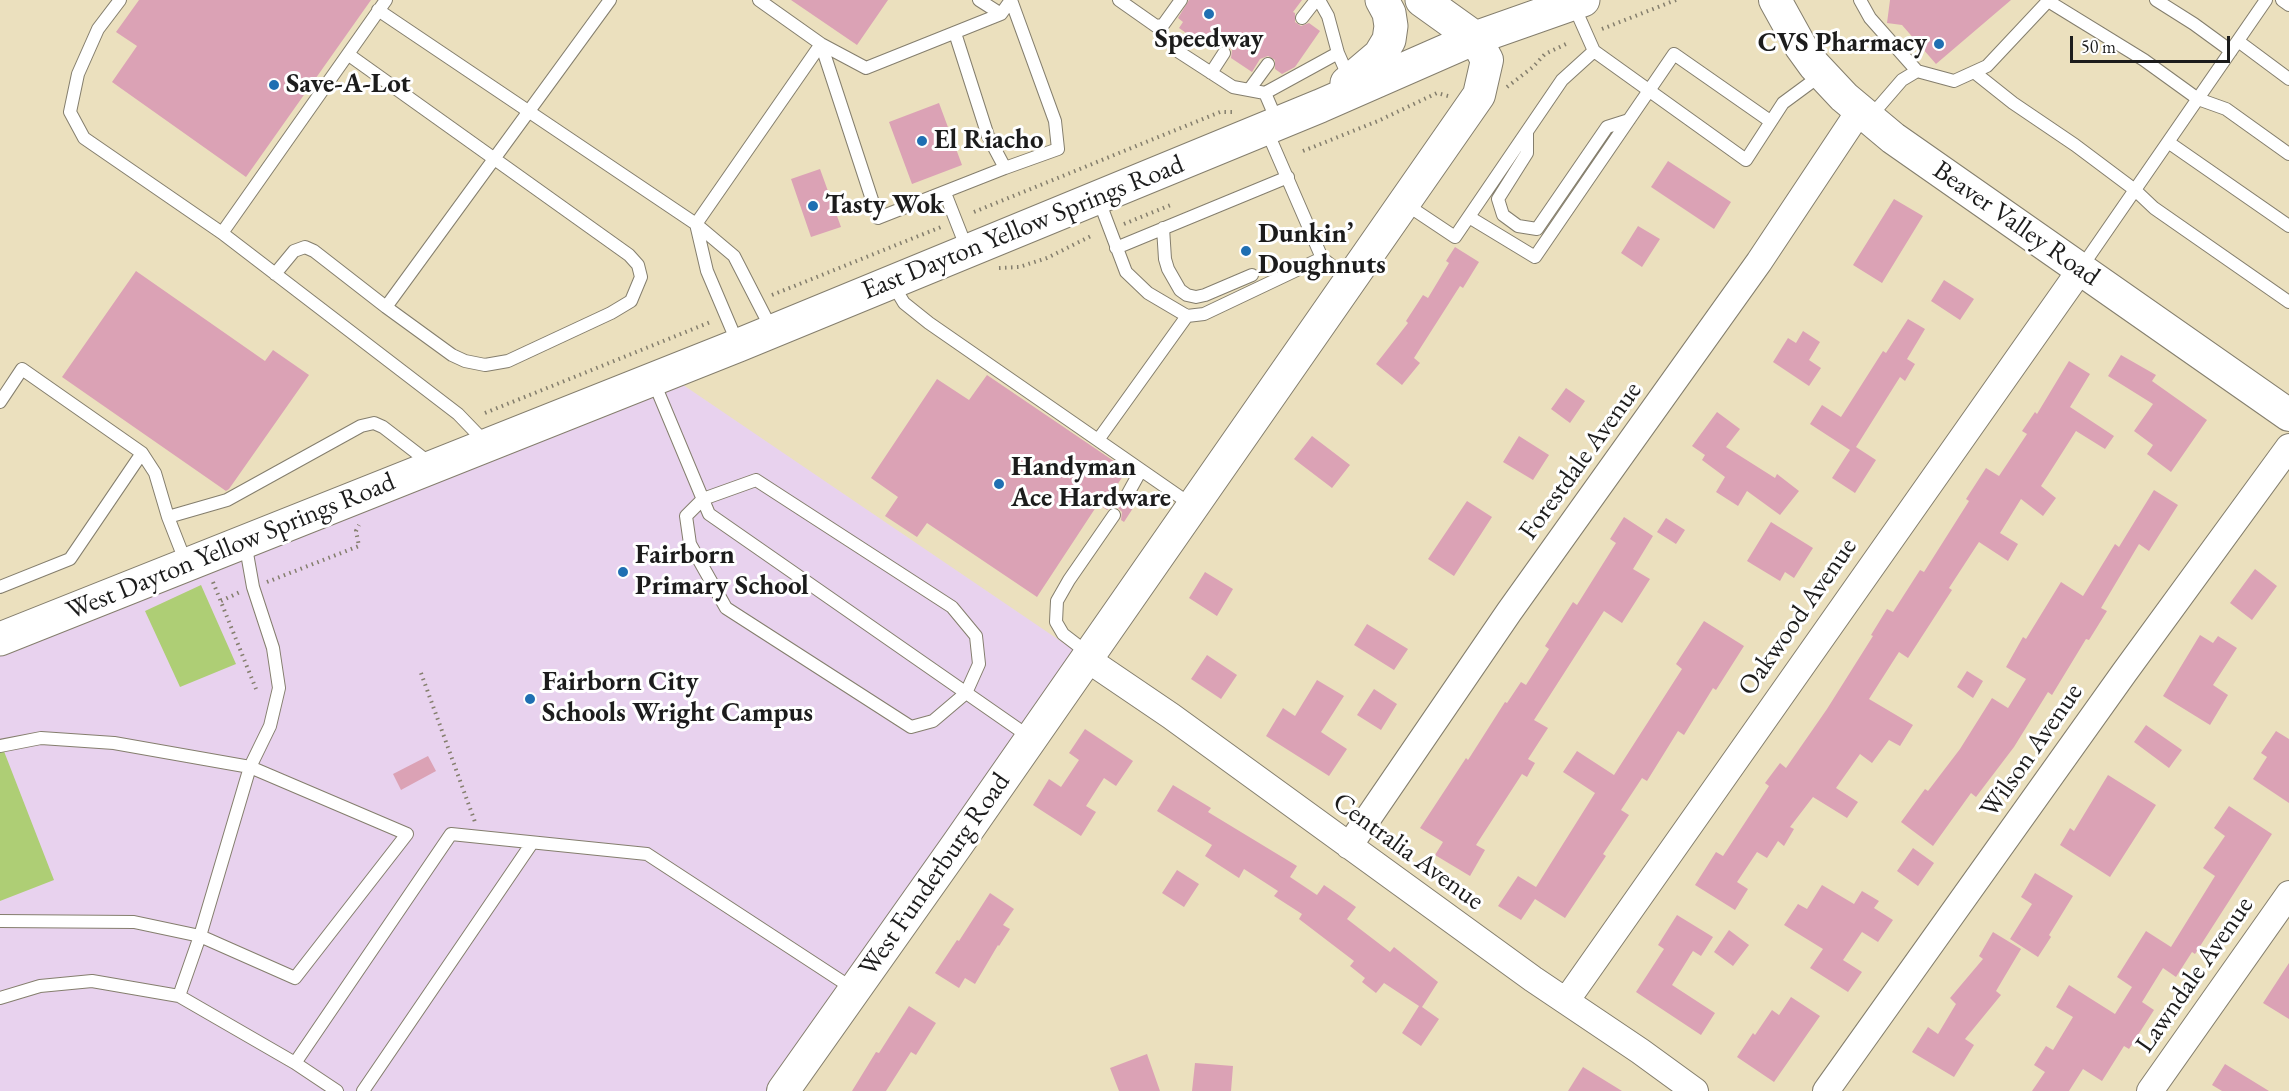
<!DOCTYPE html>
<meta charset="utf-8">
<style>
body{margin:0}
#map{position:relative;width:2289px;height:1091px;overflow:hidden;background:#ebe0be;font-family:"EB Garamond",serif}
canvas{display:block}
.scale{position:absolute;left:2070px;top:36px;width:160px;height:27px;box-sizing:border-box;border:3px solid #1c1c1c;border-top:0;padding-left:8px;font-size:18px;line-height:21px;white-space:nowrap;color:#1c1c1c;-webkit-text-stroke:4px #fff;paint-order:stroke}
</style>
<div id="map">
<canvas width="2289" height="1091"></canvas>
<div class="scale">50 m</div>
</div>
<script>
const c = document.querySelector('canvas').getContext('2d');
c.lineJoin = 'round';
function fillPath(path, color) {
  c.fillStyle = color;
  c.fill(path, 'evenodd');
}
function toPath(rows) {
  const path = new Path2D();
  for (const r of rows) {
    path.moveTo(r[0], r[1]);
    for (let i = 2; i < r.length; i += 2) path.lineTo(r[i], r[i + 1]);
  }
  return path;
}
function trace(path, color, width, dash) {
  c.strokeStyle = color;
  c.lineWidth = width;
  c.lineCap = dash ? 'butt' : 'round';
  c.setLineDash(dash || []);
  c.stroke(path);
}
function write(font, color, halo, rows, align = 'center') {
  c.font = font + ' "EB Garamond",serif';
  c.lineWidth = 6;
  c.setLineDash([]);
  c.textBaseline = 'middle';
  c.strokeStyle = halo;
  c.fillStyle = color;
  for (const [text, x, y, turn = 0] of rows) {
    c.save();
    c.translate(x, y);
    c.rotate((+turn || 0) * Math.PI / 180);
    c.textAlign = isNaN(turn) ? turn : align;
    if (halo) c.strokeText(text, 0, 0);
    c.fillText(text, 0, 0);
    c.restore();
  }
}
const built = toPath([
 [667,374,1087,659,783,1091,0,1091,0,639]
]);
const green = toPath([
 [201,585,236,664,180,687,145,611],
 [0,741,54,880,0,901]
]);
const building = toPath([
 [139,0,371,0,246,177,112,82,137,46,116,32],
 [791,0,888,0,857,45],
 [1189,0,1302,0,1293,12,1295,13,1295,22,1301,26,1309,23,1320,31,1295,67,1282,74,1275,69,1275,60,1268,56,1260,59,1252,72,1231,58,1232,50,1228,46,1221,45,1217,48,1209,42,1206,47,1179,28,1183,22,1178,18],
 [1890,0,2011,0,1936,64,1902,25,1887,23],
 [939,103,962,165,912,184,889,122],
 [1668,161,1731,202,1714,229,1651,187],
 [820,169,841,227,811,237,791,179],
 [1894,199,1923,216,1882,283,1853,265],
 [1638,226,1660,239,1642,267,1621,253],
 [1455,247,1479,262,1463,288,1460,286,1414,358,1420,363,1402,385,1376,364,1408,323,1406,321,1423,295,1428,298,1449,263,1446,261],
 [136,271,265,361,273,350,309,375,229,489,226,491,62,377],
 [1944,280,1974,299,1960,320,1931,301],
 [1908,319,1925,329,1907,359,1915,364,1905,381,1900,377,1856,447,1876,460,1855,493,1832,478,1850,450,1810,424,1822,405,1841,417,1883,351,1886,353],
 [1803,331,1820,342,1809,360,1821,368,1809,386,1773,362,1788,338,1796,343],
 [2121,355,2156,375,2152,381,2207,420,2171,472,2147,454,2153,445,2134,431,2153,404,2108,376],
 [2069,361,2090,374,2070,407,2114,436,2105,449,2076,431,2041,486,2056,498,2043,516,2021,499,2000,533,2018,544,2008,561,1979,542,1949,588,1952,590,1908,658,1899,652,1869,699,1913,725,1900,746,1889,740,1872,763,1860,754,1836,788,1858,802,1847,818,1813,797,1790,827,1794,829,1784,846,1778,841,1767,858,1757,852,1737,882,1748,889,1735,910,1695,885,1716,852,1723,856,1769,786,1765,783,1780,763,1786,768,1827,709,1873,636,1871,635,1887,609,1893,612,1920,570,1924,572,1969,501,1966,499,1986,468,1999,476,2027,434,2022,431,2035,412,2037,414],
 [987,375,1127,470,1113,491,1118,494,1117,500,1121,506,1126,507,1132,503,1135,505,1124,522,1121,520,1122,512,1118,508,1111,507,1107,510,1098,504,1037,597,927,523,917,537,885,516,898,497,871,478,937,379,969,400],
 [1566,388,1585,401,1570,423,1551,409],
 [1717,412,1740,429,1726,447,1775,478,1777,474,1799,491,1780,515,1747,491,1738,506,1716,492,1725,477,1702,460,1705,455,1692,446],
 [1312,436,1350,465,1332,488,1294,459],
 [1519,436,1549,455,1533,480,1503,462],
 [2154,490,2178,505,2149,551,2139,544,2101,608,2107,611,2089,640,2086,639,2052,695,2048,692,2014,747,1976,797,1971,793,1933,846,1901,822,1925,789,1928,791,1960,749,1992,698,2008,708,2026,679,2006,667,2023,637,2026,639,2061,582,2083,596,2115,544,2119,547],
 [1467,501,1492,517,1454,576,1428,559],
 [1624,517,1653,536,1633,569,1650,579,1622,623,1604,611,1534,720,1548,728,1528,759,1535,763,1527,777,1522,774,1476,845,1485,850,1470,876,1435,855,1443,842,1420,828,1466,758,1468,760,1505,702,1507,703,1521,682,1526,685,1549,649,1545,646,1573,602,1577,605,1616,543,1610,539],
 [1666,518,1685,530,1676,544,1657,532],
 [1771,522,1813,548,1794,578,1785,572,1780,581,1747,561],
 [2255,569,2277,586,2252,620,2230,603],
 [1205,572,1233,589,1217,616,1189,598],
 [1704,621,1744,646,1716,690,1713,688,1684,735,1678,731,1647,781,1642,778,1621,810,1629,815,1603,854,1606,856,1565,918,1535,899,1521,920,1498,906,1518,876,1536,887,1595,793,1563,772,1577,751,1614,775,1682,669,1676,664],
 [1367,624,1408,649,1394,670,1354,645],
 [2200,635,2213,643,2218,636,2237,648,2213,685,2228,695,2210,725,2163,696],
 [1207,655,1237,675,1221,699,1191,679],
 [1967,671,1983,681,1973,698,1957,687],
 [1317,680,1344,696,1321,732,1347,749,1329,776,1266,736,1283,708,1295,716],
 [1374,689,1397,704,1381,730,1357,715],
 [2146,725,2182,750,2169,768,2134,742],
 [1085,729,1133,761,1116,786,1104,778,1086,806,1096,812,1081,836,1033,805,1049,779,1061,787,1079,760,1069,753],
 [2276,731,2289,739,2289,803,2253,779,2267,757,2261,753],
 [428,756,436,771,401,790,393,774],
 [2108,775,2156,805,2110,877,2060,845,2070,828,2074,831],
 [1173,785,1211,808,1208,812,1297,866,1290,877,1317,895,1324,885,1343,898,1356,907,1347,919,1390,952,1394,947,1438,982,1422,1007,1439,1019,1421,1046,1402,1033,1419,1006,1384,983,1376,993,1362,982,1365,978,1350,966,1354,961,1299,919,1302,914,1274,896,1278,891,1244,869,1239,878,1205,856,1212,845,1157,811],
 [2229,806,2272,834,2195,954,2192,952,2176,977,2163,968,2142,1002,2154,1010,2129,1049,2124,1046,2102,1081,2083,1069,2069,1091,2032,1091,2045,1072,2034,1065,2046,1046,2053,1050,2073,1017,2056,1007,2069,985,2115,1014,2132,987,2117,977,2146,931,2171,947,2215,876,2203,868,2225,836,2214,828],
 [1913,848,1934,863,1918,886,1897,871],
 [1177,870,1199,884,1184,907,1162,893],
 [2035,873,2073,896,2049,935,2051,937,2038,957,2010,939,2032,904,2021,897],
 [1822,885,1854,904,1862,891,1879,901,1874,908,1893,920,1878,942,1862,932,1843,960,1862,972,1848,992,1810,968,1823,949,1784,925,1798,904,1807,909],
 [990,893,1014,909,1003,925,1010,929,999,946,998,945,975,984,965,978,959,988,935,973,957,940,959,941],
 [1677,915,1713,937,1701,956,1693,951,1672,985,1715,1013,1701,1035,1636,992,1664,949,1658,945],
 [1729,930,1749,945,1733,966,1714,952],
 [1993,932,2021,949,1996,991,2001,995,1965,1039,1974,1045,1954,1077,1912,1052,1928,1027,1938,1034,1956,1004,1950,998,1983,959,1979,956],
 [2289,963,2289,1019,2263,1003],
 [1791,997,1820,1016,1774,1082,1737,1057,1753,1033,1755,1035,1772,1010,1779,1015],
 [909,1006,936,1023,916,1055,911,1052,886,1091,852,1091,876,1052,879,1053],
 [1147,1054,1160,1091,1119,1091,1110,1068],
 [1195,1063,1233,1066,1231,1091,1192,1091],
 [2225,1064,2269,1091,2222,1091,2212,1085],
 [1583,1067,1622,1091,1568,1091]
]);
const path = toPath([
 [1602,29,1676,0],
 [1507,87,1533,67,1545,54,1566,44],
 [1303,151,1378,121,1437,93,1448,96],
 [974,212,1220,112,1233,112],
 [1124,224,1173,204],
 [999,268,1019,267,1047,258,1091,236],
 [772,295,941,227],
 [485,413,713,321],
 [213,582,256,689],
 [267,582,359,546,356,531,359,525],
 [221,601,240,592],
 [421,673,475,822]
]);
const service = toPath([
 [120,0,98,29,78,74,70,112,84,138,222,233,458,414,485,442],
 [759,0,821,44,866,68,1001,14,1011,0],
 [979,0,1001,14],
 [1119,0,1156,26,1163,25,1181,0],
 [1319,0,1328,16,1338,53],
 [1860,0,1870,18,1917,71,1954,81,1987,66,2049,0],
 [2156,0,2194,24,2231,51],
 [2282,0,2289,5],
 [2048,1,2144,60,2198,99,2226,109,2289,154],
 [1574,6,1594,51,1746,160,1783,103,1821,75],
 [378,10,696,224,734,256,772,330],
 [1302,18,1316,0],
 [955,33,988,136,1005,168,1058,149,1055,121,1011,0],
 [2238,41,2289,79],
 [821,44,878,218,1005,168],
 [1179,52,1233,87,1265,93],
 [349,55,629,255,638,265,641,277,631,301,611,313,508,361,485,365,465,361,452,355,386,307],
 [1974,72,2013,103,2075,145,2135,190,2154,208,2289,302],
 [1211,73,1224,53],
 [1249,90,1268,64],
 [1870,117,1902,80,1917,71],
 [1277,121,1265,93,1338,53,1349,78],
 [1266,129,1322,258,1350,280],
 [1527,132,1527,153,1498,199,1503,215,1518,226,1537,229,1607,127,1629,120],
 [2168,142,2289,226],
 [945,193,967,249],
 [1098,198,1126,272,1148,293,1187,316,1204,314,1322,258],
 [1404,203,1455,237,1562,80,1594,51],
 [1469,217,1535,257,1674,54,1770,121],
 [1163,228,1165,259,1168,269,1180,290,1187,295,1196,297,1205,295,1252,275],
 [222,233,386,0],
 [1116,248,1288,177],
 [2081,268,2266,0],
 [275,274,294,251,305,247,314,251,386,307,610,0],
 [892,283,904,303,929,323,1193,506],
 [738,344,707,271,696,224,821,44],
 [653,380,709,514,1031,738],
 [0,402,22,369,142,453,155,473,168,517,186,563],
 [1098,440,1187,316],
 [756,480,952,607,976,636,979,664,966,693,933,721,911,727,726,608,690,544,686,516,703,499,756,480],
 [1125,499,1141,470],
 [168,517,227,500,361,426,374,423,383,427,431,464],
 [0,587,70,559,142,453],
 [1089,654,1063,634,1056,622,1057,601,1069,580,1114,515],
 [0,746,41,738,114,743,250,767,200,936,179,996,295,1063,451,834,647,854,855,990],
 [0,921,134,922,200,936,295,978,407,834,250,767,270,726,279,688,273,648,253,587,245,542],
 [0,998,40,986,92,981,179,996],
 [295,1063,337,1091],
 [363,1091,532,843]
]);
const minor = toPath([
 [1087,659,1171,716,1533,979,1640,1051,1695,1091],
 [1349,846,1509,612,1759,262,1860,110],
 [1566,1001,2081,269],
 [1826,1091,2124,673,2289,447],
 [2150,1091,2289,894]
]);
const tertiary = toPath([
 [1775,0,1801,47,1814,65,1844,97,1893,138,2289,415],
 [783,1091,957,845,1479,95,1487,60,1475,38]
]);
const secondary = toPath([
 [1422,0,1475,38],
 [1347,83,1380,55,1389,40,1391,26,1389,13,1382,0],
 [0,639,739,345,1320,106,1475,38,1583,0]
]);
const markers = [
 [1209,14,6,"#1f6fb2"],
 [1939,44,6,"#1f6fb2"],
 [274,85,6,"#1f6fb2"],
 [922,141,6,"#1f6fb2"],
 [813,206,6,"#1f6fb2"],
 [1246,251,6,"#1f6fb2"],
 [999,484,6,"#1f6fb2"],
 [623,572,6,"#1f6fb2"],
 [530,699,6,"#1f6fb2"]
];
const poiNames = [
 ["Speedway",1209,40,"center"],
 ["CVS Pharmacy",1927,44,"right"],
 ["Save-A-Lot",286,85],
 ["El Riacho",934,141],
 ["Tasty Wok",825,206],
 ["Dunkin’",1258,235],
 ["Doughnuts",1258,266],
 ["Handyman",1011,468],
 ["Ace Hardware",1011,499],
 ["Fairborn",635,556],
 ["Primary School",635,587],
 ["Fairborn City",542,683],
 ["Schools Wright Campus",542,714]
];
const streetNames = [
 ["Beaver Valley Road",2016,224,35],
 ["East Dayton Yellow Springs Road",1023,228,-22],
 ["Forestdale Avenue",1581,461,-54],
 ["West Dayton Yellow Springs Road",231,547,-22],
 ["Oakwood Avenue",1798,617,-55],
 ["Wilson Avenue",2032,751,-55],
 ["Centralia Avenue",1408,852,36],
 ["West Funderburg Road",935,875,-55],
 ["Lawndale Avenue",2195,975,-55]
];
fillPath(built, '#e8d2ee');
fillPath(green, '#aece75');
fillPath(building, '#dba2b5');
trace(service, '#847e6d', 14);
trace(minor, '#847e6d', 28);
trace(tertiary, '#847e6d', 34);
trace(secondary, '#847e6d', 35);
trace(path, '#847e6d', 4, [1.5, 4.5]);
trace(service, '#fff', 12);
trace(minor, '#fff', 26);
trace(tertiary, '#fff', 32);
trace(secondary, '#fff', 33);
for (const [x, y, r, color] of markers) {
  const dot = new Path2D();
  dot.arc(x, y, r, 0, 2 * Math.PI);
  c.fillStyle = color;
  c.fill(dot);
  trace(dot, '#fff', 2);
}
write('bold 27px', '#1c1c1c', '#fff', poiNames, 'left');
write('27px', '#1c1c1c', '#fff', streetNames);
</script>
